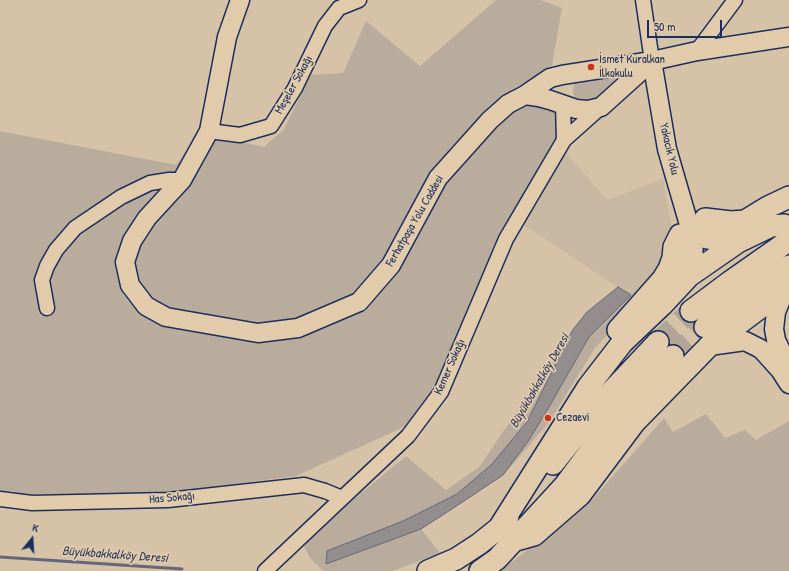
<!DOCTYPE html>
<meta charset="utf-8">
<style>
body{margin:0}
#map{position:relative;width:789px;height:571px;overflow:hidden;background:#d6c2a6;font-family:"Patrick Hand",sans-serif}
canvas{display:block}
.north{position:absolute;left:12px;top:519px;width:40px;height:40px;-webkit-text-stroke:3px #e2cbab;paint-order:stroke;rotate:18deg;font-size:11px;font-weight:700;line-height:16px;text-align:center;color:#1b2f5e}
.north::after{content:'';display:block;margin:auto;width:14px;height:18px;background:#1b2f5e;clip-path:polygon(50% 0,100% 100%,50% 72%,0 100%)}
.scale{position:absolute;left:647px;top:20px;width:75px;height:18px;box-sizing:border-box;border:2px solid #1b2f5e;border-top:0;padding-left:5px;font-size:12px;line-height:14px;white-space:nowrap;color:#1b2f5e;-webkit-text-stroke:3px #e2cbab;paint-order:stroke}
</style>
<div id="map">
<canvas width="789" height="571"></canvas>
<div class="north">K</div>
<div class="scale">50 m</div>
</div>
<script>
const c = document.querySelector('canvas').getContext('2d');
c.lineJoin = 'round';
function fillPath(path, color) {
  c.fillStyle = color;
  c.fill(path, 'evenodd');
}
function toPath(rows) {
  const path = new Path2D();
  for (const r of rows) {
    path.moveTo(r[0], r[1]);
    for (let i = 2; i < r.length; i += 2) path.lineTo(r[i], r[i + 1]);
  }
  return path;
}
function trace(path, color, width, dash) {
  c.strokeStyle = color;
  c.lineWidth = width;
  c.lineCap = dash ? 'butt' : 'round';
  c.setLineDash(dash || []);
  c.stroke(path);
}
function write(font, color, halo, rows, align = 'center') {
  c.font = font + ' "Patrick Hand",sans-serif';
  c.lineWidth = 3.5;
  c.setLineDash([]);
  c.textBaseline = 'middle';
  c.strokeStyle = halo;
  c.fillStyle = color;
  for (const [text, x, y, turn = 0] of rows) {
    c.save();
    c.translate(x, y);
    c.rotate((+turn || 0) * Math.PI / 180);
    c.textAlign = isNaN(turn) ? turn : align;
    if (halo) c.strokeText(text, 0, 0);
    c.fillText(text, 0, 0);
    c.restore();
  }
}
const built = toPath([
 [566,153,607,200,663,179,674,240,639,301,524,225]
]);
const green = toPath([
 [496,0,541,0,562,8,552,66,511,90,518,105,540,99,564,109,555,148,449,376,417,421,296,476,150,495,44,499,11,491,0,492,0,131,176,165,200,133,264,147,284,129,311,75,343,73,366,21,420,66],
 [634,69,595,101,585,104,576,100,573,92,574,83,581,75],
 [631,295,639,301,595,348,550,421,502,477,529,440,549,407,589,337],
 [572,331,527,422,491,465,457,494,403,521,326,564,421,529,440,553,393,571,325,571,322,570,310,558,304,546,308,537,406,456,446,490,479,467],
 [706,414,725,438,745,430,756,440,789,421,789,571,500,571,591,501,664,418,673,432]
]);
const water = toPath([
 [618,287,631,295,589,337,549,407,529,440,503,475,458,505,421,529,326,564,327,551,403,521,457,494,491,465,527,422,572,331,587,312,618,287]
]);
const stream = toPath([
 [0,557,182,569]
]);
const highwayTunnel = toPath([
 [658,342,691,311],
 [673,356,705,327]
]);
const minor = toPath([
 [643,0,652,61],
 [697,51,735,0],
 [563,104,564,140],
 [209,131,240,135,271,126,295,88,325,26,339,8,359,0],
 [47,308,42,280,47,266,56,250,75,228,121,197,150,183,169,180,182,180],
 [0,499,32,503,168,500,304,485,325,491,342,498],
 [265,571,408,436,441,392,506,239,564,140,601,107]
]);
const major = toPath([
 [240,0,227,37,209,131,182,180,147,218,132,241,125,262,130,285,146,306,166,317,258,333,298,328,359,302,391,265,438,178,490,120,508,104,525,95,550,78,562,75,652,61,697,51,789,37],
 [652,61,667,149,692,235],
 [525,95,539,97,550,100,576,109,588,110,601,107,652,61],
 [789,289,783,295,776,312,774,329,776,340,784,357,789,365],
 [709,346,745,341,761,349,780,370,789,384]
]);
const highway = toPath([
 [705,219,731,222,745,221,768,207,789,197],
 [689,276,692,262,692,235,718,240,738,242],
 [691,311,731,281,788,241],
 [705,327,739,298,789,266],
 [618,330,663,279,669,269,673,258,674,247,680,235],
 [553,464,609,394,658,342],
 [499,528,588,387,622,343,662,305,689,276,738,242,771,226,784,225,789,228],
 [513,541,534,535,580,495,634,423,709,346,789,286],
 [428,571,456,559,479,544,499,528,508,517],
 [480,571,497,559,565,485,623,407,673,356]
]);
const markers = [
 [591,67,4,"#c8321e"],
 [548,418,4,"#c8321e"]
];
const poiNames = [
 ["İsmet Kuralkan",599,60],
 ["İlkokulu",599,74],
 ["Cezaevi",556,418]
];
const streetNames = [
 ["Meşeler Sokağı",294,85,-61],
 ["Yakacık Yolu",669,149,77],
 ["Ferhatpaşa Yolu Caddesi",415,221,-60],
 ["Kemer Sokağı",450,367,-66],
 ["Has Sokağı",172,498,-5]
];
const waterNames = [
 ["Büyükbakkalköy Deresi",540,381,-60],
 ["Büyükbakkalköy Deresi",115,555,4]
];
fillPath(built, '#c8b7a1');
fillPath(green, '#baac9c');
fillPath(water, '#948d8d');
trace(water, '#64677a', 1);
trace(stream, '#64677a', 3);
trace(highwayTunnel, '#b1a598', 21, [21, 10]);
trace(minor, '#1b2f5e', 17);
trace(major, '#1b2f5e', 21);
trace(highway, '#1b2f5e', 24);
trace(minor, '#e2cbab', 14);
trace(major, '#e2cbab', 18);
trace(highway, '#e2cbab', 21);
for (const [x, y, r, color] of markers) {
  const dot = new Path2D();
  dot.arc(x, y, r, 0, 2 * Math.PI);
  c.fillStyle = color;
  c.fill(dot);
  trace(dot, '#e2cbab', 1.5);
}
write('12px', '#1b2f5e', '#e2cbab', poiNames, 'left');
write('12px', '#1b2f5e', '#e2cbab', streetNames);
write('italic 13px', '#2d3d65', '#e2cbab', waterNames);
</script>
